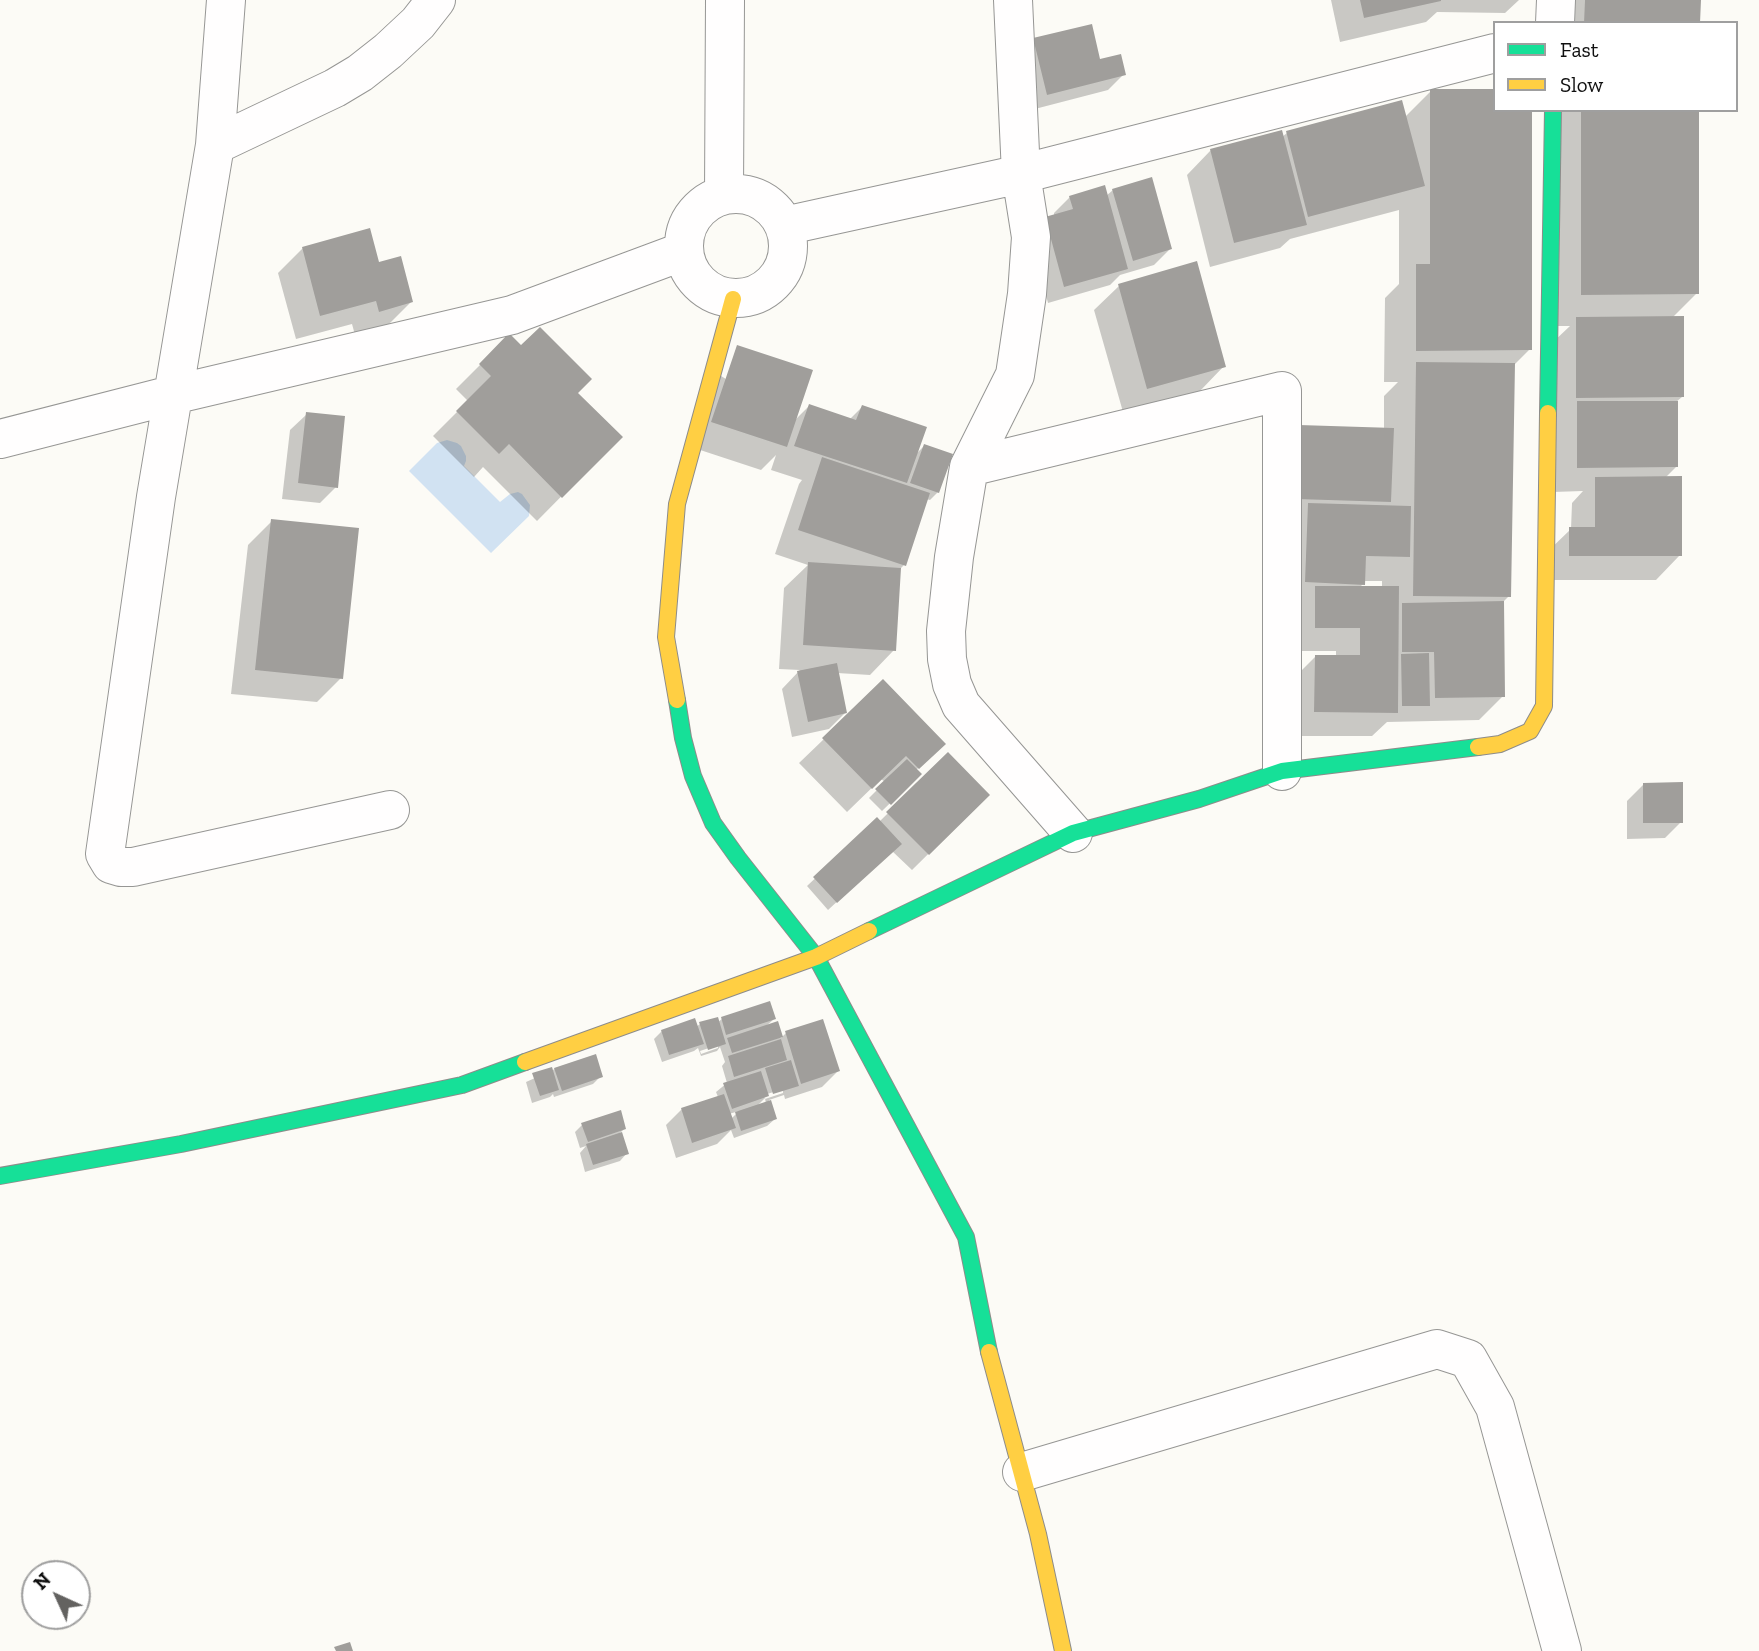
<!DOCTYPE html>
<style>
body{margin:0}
#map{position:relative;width:1759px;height:1651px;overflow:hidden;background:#fcfbf6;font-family:"Zilla Slab",serif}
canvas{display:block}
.legend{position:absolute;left:1493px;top:21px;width:245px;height:91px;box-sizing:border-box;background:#fff;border:2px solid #9f9f9f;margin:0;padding:9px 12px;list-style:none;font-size:21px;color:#101010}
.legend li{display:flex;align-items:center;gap:14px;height:35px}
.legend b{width:35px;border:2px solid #9f9f9f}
.north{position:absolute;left:21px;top:1560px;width:70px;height:70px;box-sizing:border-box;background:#fff;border:2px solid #9f9f9f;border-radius:50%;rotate:315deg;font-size:19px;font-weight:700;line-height:28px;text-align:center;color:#101010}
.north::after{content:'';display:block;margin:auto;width:24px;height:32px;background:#636260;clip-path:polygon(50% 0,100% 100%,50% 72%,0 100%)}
</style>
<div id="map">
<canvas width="1759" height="1651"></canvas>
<ul class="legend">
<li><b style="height:9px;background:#16e098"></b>Fast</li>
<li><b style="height:9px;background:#ffcf43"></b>Slow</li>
</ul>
<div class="north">N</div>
</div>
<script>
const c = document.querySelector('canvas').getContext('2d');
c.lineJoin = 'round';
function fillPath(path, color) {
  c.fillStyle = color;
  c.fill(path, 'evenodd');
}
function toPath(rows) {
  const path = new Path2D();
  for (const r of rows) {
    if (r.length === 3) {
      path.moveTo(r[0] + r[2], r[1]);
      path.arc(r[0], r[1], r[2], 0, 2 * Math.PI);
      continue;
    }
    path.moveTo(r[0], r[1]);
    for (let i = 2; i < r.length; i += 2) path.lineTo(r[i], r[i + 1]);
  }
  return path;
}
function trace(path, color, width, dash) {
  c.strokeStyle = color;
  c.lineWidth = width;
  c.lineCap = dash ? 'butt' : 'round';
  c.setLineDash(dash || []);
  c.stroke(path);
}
const water = toPath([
 [447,440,457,443,461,446,466,456,466,461,464,466,500,502,510,494,518,492,522,494,530,505,529,516,491,553,409,471,437,443]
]);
const shadow = toPath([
 [1331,0,1519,0,1505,13,1437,12,1426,22,1340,42],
 [1556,0,1699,0,1699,23,1561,23],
 [1034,40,1099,62,1124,74,1108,90,1031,110],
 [1431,91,1495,110,1530,349,1513,366,1509,596,1502,603,1503,696,1479,720,1387,722,1372,736,1291,736,1291,681,1315,657,1336,657,1336,651,1291,651,1275,451,1384,430,1384,396,1398,382,1384,382,1385,298,1399,284,1399,210,1290,239,1280,248,1210,267,1187,175,1211,150,1282,137,1287,133,1405,117],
 [1363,581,1382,581,1382,588,1359,588,1363,584],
 [1552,110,1697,110,1697,293,1672,318,1682,397,1676,402,1676,467,1665,478,1680,555,1656,580,1545,580,1545,554,1571,529,1572,503,1583,491,1553,492,1552,343,1570,326,1550,326],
 [1113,190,1170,249,1154,265,1120,275,1110,285,1048,303,1030,235,1054,216,1054,213,1070,197,1106,196],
 [303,248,377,264,411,302,387,326,355,335,352,324,296,339,278,273],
 [1119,286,1224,366,1200,391,1123,412,1094,310],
 [509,336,575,393,620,437,537,521,483,467,474,477,433,436,468,401,456,389],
 [713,371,794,421,809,406,849,420,862,407,915,455,924,446,938,492,930,500,926,499,904,565,899,570,894,650,870,675,837,673,845,713,829,729,792,737,782,689,800,670,779,669,784,588,808,565,775,554,799,484,802,480,771,470,776,455,761,470,688,446],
 [307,414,336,487,320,503,282,499,290,430],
 [272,521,341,678,317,702,231,694,248,545],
 [824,739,943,744,916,770,920,774,882,811,869,798,885,782,881,779,847,812,799,763],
 [948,754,988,795,912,870,892,851,828,910,807,886,877,820,879,822],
 [1643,785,1681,822,1665,838,1627,839,1627,801],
 [722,1019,774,1019,765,1027,781,1038,786,1033,822,1021,838,1071,822,1087,785,1099,784,1095,769,1100,775,1119,767,1126,734,1138,731,1130,717,1144,676,1158,666,1125,682,1109,718,1097,716,1092,727,1083,722,1066,725,1062,720,1047,717,1051,701,1056,698,1048,694,1051,662,1062,654,1039,662,1031,696,1027,700,1024,718,1022],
 [718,1045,718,1048,701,1054,700,1051],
 [783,1089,783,1093,765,1099,764,1095],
 [765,1098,766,1104,756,1107],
 [739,1111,731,1119,729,1114],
 [555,1069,601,1076,593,1084,554,1097,553,1094,550,1097,532,1103,526,1082],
 [582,1125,624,1129,620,1133,627,1153,620,1161,585,1172,580,1153,586,1146,580,1148,575,1132]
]);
const building = toPath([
 [1360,0,1441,0,1441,1,1364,18],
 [1585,0,1701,0,1700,23,1584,23],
 [1092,24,1100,59,1121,54,1126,75,1047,95,1033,38],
 [1430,89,1495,89,1495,110,1532,110,1532,350,1416,351,1416,264,1430,264],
 [1402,100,1425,186,1308,217,1286,131],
 [1581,110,1699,110,1699,294,1581,295],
 [1282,130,1307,225,1234,243,1210,149],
 [1152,177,1172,249,1133,261,1112,189],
 [1105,185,1128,269,1064,287,1045,217,1073,209,1069,196],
 [370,228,379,262,401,256,413,302,379,312,376,301,320,316,302,247],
 [1197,261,1226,367,1147,389,1118,284],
 [1684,316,1684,397,1576,398,1576,317],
 [540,327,592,379,578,393,623,437,562,498,509,444,499,454,456,411,491,376,479,364,509,333,521,345],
 [737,345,813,370,787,447,711,422],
 [1416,362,1515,363,1511,597,1413,596],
 [1577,401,1678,401,1678,467,1577,468],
 [809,404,856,420,862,405,927,427,907,483,794,446],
 [306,412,345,416,338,488,298,483],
 [1299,425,1394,428,1391,502,1296,499],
 [924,444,953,454,939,493,910,483],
 [822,457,930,493,906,566,798,530],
 [1682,476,1682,556,1569,556,1569,527,1595,527,1595,477],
 [1308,503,1411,506,1410,557,1366,556,1365,585,1305,582],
 [271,519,359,528,343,679,255,670],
 [808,562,901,568,896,651,803,645],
 [1315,586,1399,586,1398,713,1314,712,1315,655,1360,655,1360,628,1315,628],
 [1504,601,1505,697,1435,698,1434,652,1402,652,1402,603],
 [1429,653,1430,706,1402,706,1401,654],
 [837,663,847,713,808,722,797,671],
 [883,679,946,744,919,769,906,756,872,789,822,738],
 [948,752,990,795,929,855,886,812],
 [907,759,922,774,891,805,875,789],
 [1683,782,1683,823,1643,823,1643,783],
 [877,817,902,844,837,903,813,877],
 [770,1001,776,1019,726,1035,721,1017],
 [718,1017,726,1044,708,1050,699,1022],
 [695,1018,704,1044,669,1055,661,1030],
 [823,1019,840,1071,801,1084,785,1031],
 [778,1021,783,1037,732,1053,727,1038],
 [781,1039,787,1060,734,1077,728,1056],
 [596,1054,603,1077,562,1091,554,1068],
 [791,1060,799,1086,773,1094,765,1068],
 [552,1067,559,1090,540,1096,532,1073],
 [761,1071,769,1096,732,1109,723,1083],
 [724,1094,736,1128,692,1143,681,1108],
 [771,1100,777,1119,741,1131,735,1112],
 [621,1110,626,1129,588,1142,581,1123],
 [622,1132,629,1154,593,1165,586,1144],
 [350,1642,353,1651,336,1651,334,1647]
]);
const street = toPath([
 [226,0,215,145,156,497,105,854,111,864,121,867,133,867,390,810],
 [1013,0,1021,174,1031,237,1027,294,1015,375,969,467,954,557,946,631,947,659,952,684,961,705,1073,833],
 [1555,23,1556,0],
 [215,145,335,88,360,73,388,51,418,23,436,0],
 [736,246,52],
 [724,195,725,0],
 [784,226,1021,174,1495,53],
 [0,439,172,395,512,315,684,251],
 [969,467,1282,391,1282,771],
 [1022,1472,1437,1349,1468,1359,1495,1407,1562,1651]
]);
const fast = toPath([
 [1548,413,1553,110],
 [677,700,683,738,693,776,713,823,738,858,816,957,966,1237,989,1352],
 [869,931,1073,833,1199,799,1282,771,1478,747],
 [0,1176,181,1144,462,1085,525,1062]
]);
const slow = toPath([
 [677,700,666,637,677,504,733,299],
 [1478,747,1500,744,1530,731,1544,706,1548,413],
 [525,1062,816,957,869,931],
 [989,1352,1038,1534,1063,1651]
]);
fillPath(water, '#d1e2f2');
fillPath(shadow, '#0003');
fillPath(building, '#a09e9b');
trace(street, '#969694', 40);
trace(fast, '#8d8c8a', 18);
trace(slow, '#8d8c8a', 18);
trace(street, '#fffefe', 38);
trace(fast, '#16e098', 16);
trace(slow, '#ffcf43', 16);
</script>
